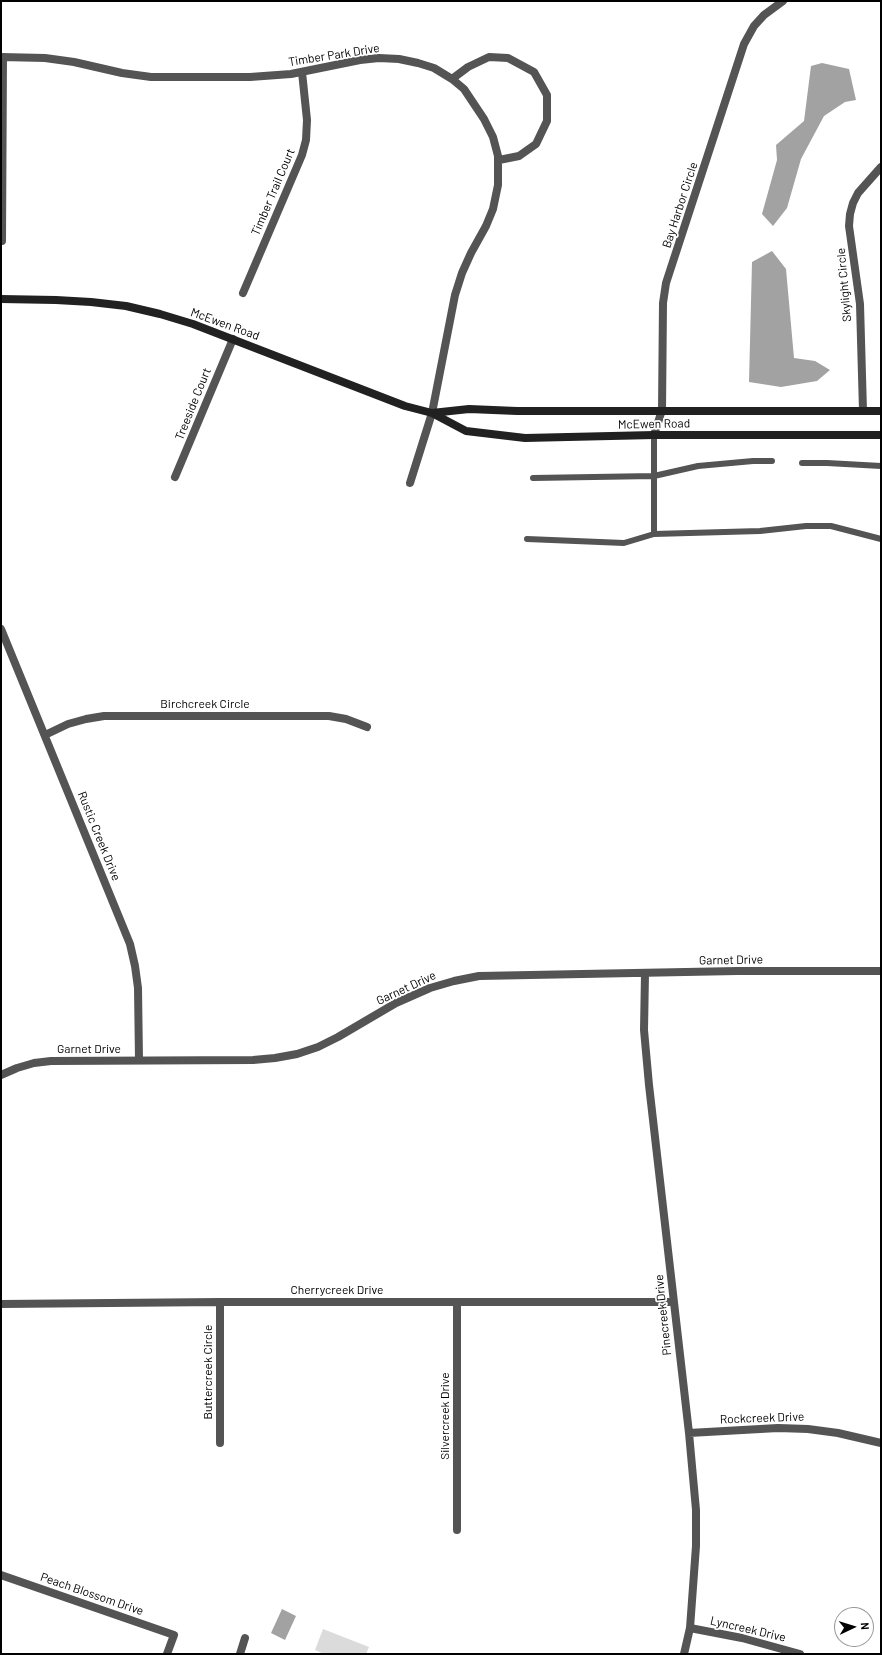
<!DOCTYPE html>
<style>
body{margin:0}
#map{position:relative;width:882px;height:1655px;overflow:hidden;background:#fff;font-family:Barlow,sans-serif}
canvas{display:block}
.frame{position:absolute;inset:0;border:2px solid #000;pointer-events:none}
.north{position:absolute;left:834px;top:1607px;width:40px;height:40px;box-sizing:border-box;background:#fff;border:1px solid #999;border-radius:50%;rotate:86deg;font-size:11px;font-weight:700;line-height:16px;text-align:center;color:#000}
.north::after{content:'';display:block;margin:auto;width:14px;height:18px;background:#000;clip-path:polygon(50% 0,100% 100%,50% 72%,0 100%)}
</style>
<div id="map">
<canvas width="882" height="1655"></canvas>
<div class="frame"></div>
<div class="north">N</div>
</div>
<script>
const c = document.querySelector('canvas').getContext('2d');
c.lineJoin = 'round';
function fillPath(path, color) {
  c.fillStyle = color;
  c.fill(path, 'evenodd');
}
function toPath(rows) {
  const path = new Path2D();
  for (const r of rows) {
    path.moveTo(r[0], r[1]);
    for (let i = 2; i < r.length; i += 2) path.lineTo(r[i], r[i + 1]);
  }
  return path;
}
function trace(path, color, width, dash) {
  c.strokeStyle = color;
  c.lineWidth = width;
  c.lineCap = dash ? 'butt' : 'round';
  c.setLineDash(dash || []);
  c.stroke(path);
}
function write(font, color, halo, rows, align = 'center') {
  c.font = font + ' Barlow,sans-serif';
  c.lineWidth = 3.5;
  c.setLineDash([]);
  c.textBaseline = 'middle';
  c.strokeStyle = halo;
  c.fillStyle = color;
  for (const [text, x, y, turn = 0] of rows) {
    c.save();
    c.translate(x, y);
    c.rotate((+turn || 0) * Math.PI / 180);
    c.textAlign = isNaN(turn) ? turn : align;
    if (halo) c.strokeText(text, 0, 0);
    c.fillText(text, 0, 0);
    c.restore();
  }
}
const green = toPath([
 [323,1629,369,1647,366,1654,324,1654,315,1650]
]);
const water = toPath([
 [822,63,849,69,856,100,845,102,824,116,801,159,787,208,773,226,762,214,777,160,776,145,804,121,811,66],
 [772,251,786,269,794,358,815,361,830,370,817,381,781,387,749,382,752,262],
 [282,1609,296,1616,285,1640,271,1633]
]);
const lane = toPath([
 [654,435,654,534],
 [802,463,827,463,881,466],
 [533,478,654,476,698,466,753,461,772,461],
 [527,539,624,543,654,534,760,531,806,526,831,526,881,539]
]);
const street = toPath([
 [1,57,45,58,74,62,122,73,151,77,250,77,291,74,360,60,379,58,399,59,418,63,434,68,452,79,464,89,484,119,493,137,498,156,498,185,493,209,486,226,471,253,462,273,455,295,432,413,410,483],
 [452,79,468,67,489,57,508,58,534,72,547,95,547,121,536,144,519,156,499,160],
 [2,241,3,57],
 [243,293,302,155,306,140,307,120,302,72],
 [863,411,860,304,849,226,850,214,853,203,858,193,881,167],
 [654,435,662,410,663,303,666,283,744,44,754,26,764,15,783,1],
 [175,477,233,339],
 [1,629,130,944,135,966,138,988,139,1060],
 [45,735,68,724,86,719,104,716,329,716,346,719,367,727],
 [645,974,644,1030,649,1085,689,1433,696,1510,696,1546,690,1628,684,1654],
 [1,1075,17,1068,34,1063,51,1061,253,1060,275,1058,297,1054,318,1047,338,1037,396,1003,430,988,454,981,479,976,737,971,881,971],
 [1,1304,220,1302,673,1302],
 [689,1433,778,1428,808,1429,838,1433,881,1443],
 [220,1443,220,1302],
 [457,1530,457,1302],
 [1,1575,174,1635,167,1654],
 [690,1628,742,1638,800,1654],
 [240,1654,245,1638]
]);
const secondary = toPath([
 [1,299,56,300,91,302,126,306,160,314,193,324,405,406,432,413,466,431,525,438,654,435,881,435],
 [432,413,469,409,517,411,881,411]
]);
const streetNames = [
 ["Timber Park Drive",334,55,-9],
 ["Timber Trail Court",273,192,-67],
 ["Bay Harbor Circle",680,205,-72],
 ["Skylight Circle",844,285,-95],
 ["McEwen Road",225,324,20],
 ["Treeside Court",193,404,-68],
 ["McEwen Road",654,424,-1],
 ["Birchcreek Circle",205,704],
 ["Rustic Creek Drive",99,836,68],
 ["Garnet Drive",731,960,-1],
 ["Garnet Drive",406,988,-25],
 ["Garnet Drive",89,1049],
 ["Cherrycreek Drive",337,1290],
 ["Pinecreek Drive",663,1315,-96],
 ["Buttercreek Circle",208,1372,-90],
 ["Silvercreek Drive",445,1416,-90],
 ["Rockcreek Drive",762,1418,-2],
 ["Peach Blossom Drive",92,1594,19],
 ["Lyncreek Drive",748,1629,13]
];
fillPath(green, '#dbdbdb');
fillPath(water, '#a2a2a2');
trace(lane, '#545454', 6);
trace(street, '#545454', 8);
trace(secondary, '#212121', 8);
write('12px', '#000', '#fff', streetNames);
</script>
